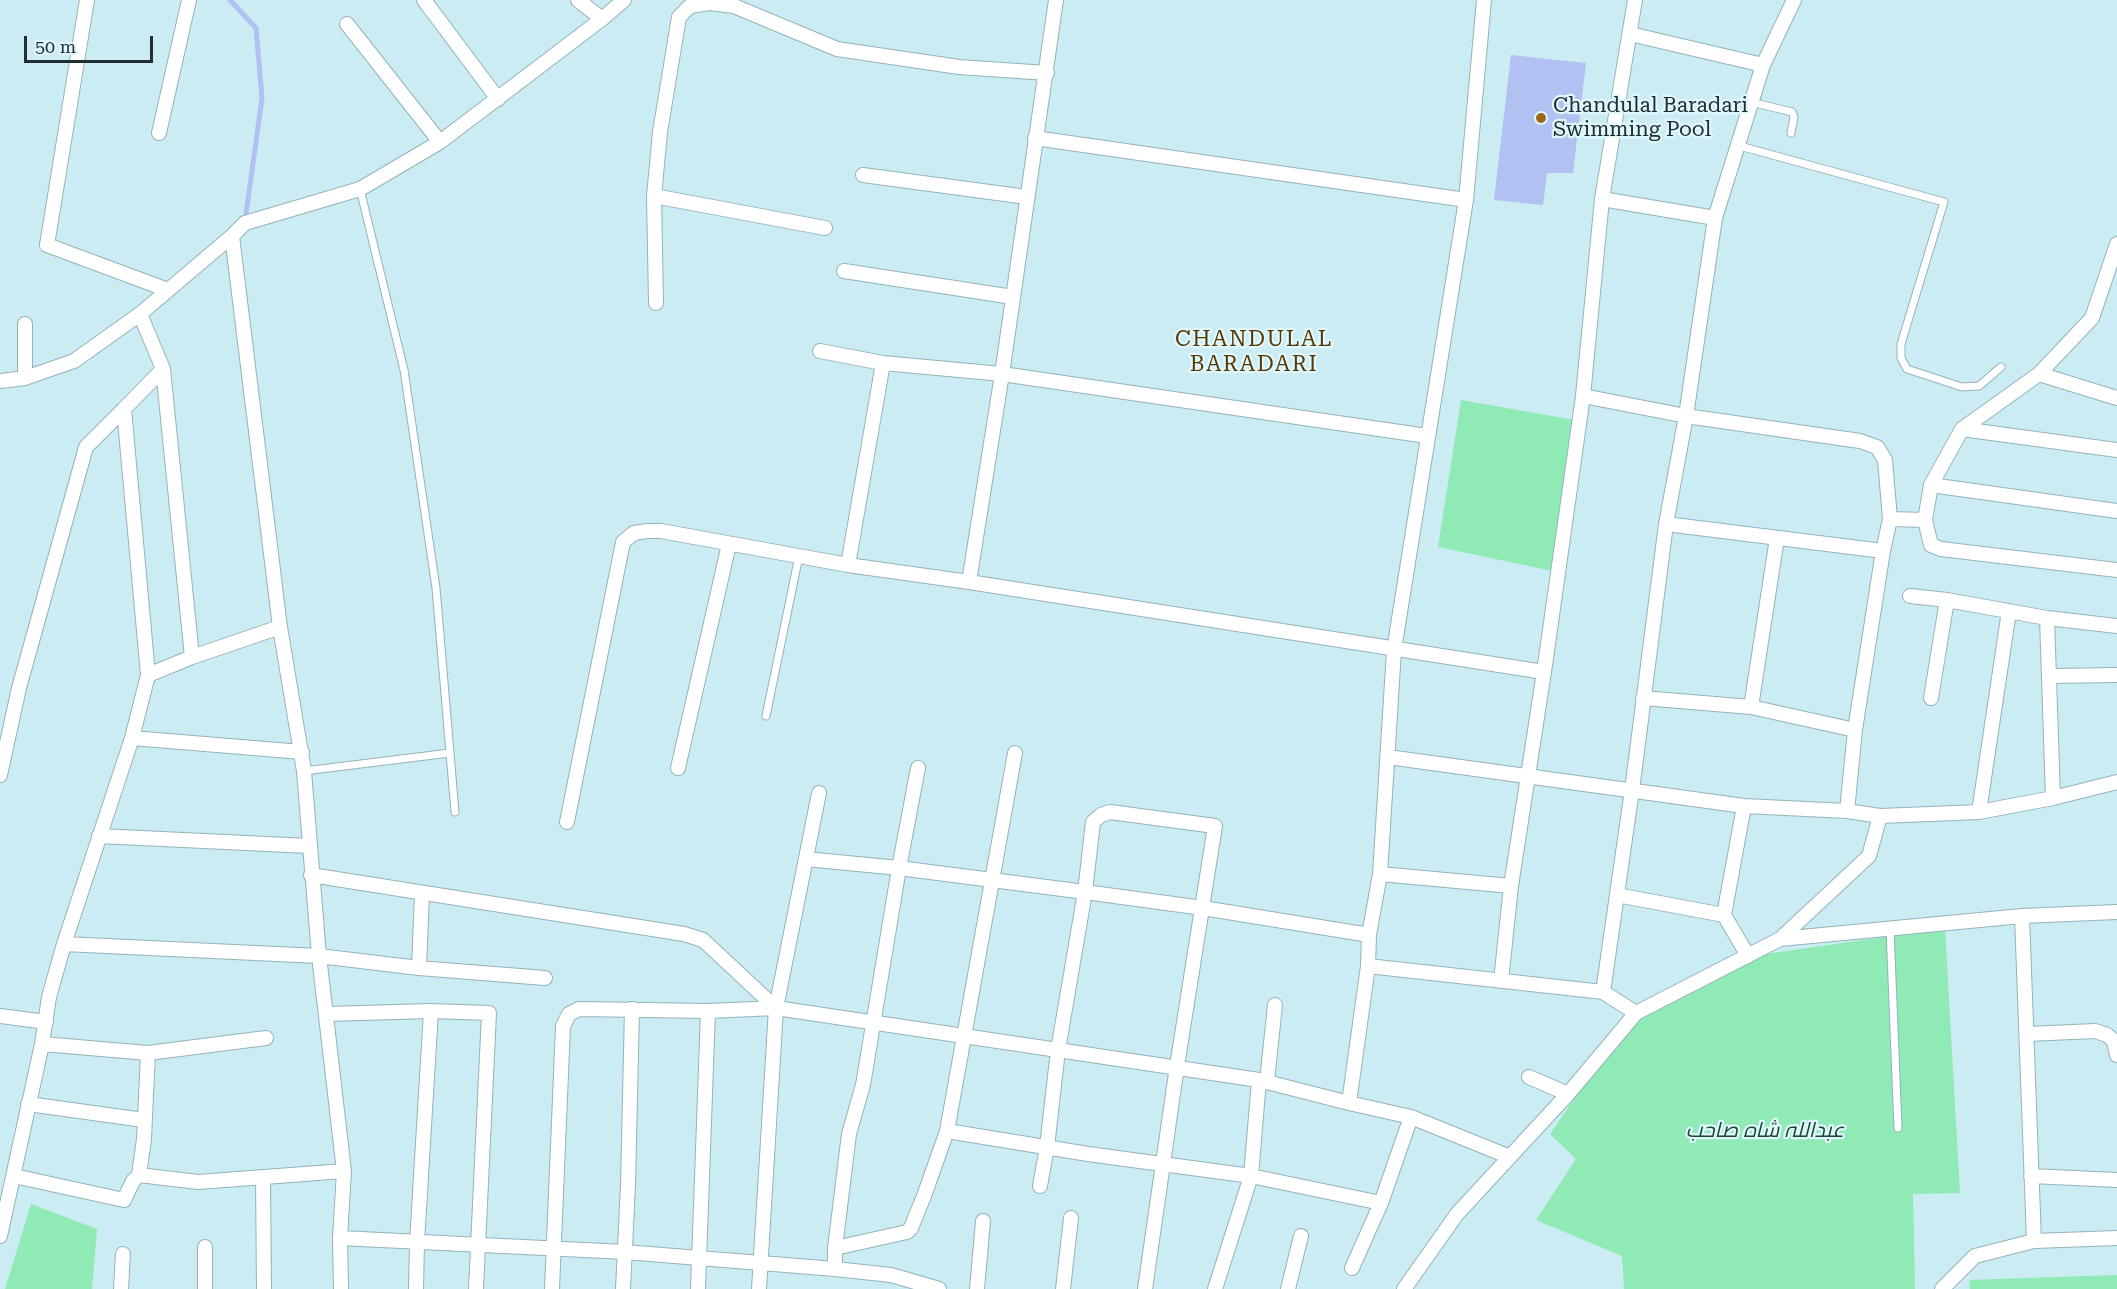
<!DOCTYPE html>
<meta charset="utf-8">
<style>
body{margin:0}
#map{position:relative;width:2117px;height:1289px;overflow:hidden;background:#ccecf3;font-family:"Roboto Serif",serif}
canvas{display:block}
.scale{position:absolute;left:24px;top:36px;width:129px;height:27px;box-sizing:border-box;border:3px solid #212d30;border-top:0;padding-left:8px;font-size:18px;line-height:21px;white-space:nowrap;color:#212d30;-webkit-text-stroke:4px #def8fe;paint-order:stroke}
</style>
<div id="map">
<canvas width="2117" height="1289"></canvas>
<div class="scale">50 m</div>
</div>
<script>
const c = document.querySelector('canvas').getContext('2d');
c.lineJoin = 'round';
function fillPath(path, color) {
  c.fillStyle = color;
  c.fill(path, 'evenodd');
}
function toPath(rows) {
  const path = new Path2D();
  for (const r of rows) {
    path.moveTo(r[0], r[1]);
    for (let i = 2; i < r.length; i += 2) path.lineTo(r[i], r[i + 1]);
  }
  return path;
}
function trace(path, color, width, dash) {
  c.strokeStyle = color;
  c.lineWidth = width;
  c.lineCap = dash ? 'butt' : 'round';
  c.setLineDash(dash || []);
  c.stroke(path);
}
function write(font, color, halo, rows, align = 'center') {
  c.font = font + ' "Roboto Serif",Cairo,serif';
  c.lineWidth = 4.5;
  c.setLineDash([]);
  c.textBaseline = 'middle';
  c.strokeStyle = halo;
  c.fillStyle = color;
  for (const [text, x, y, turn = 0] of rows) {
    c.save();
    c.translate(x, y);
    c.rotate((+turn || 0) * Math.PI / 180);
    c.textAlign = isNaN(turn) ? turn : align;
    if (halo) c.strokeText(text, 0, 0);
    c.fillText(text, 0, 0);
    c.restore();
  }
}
const green = toPath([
 [1461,400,1580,421,1553,571,1438,547],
 [1945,928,1960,1193,1913,1194,1915,1289,1624,1289,1622,1256,1536,1220,1576,1159,1550,1134,1611,1046,1640,1016,1766,954],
 [31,1204,97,1229,92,1289,5,1289],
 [2117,1275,2117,1289,1970,1289,1969,1280]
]);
const water = toPath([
 [1511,55,1586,63,1573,173,1547,173,1543,205,1494,200]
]);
const stream = toPath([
 [230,0,256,28,262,98,245,221]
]);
const lane = toPath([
 [1751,102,1792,112,1794,117,1791,133],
 [1736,145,1944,202,1901,344,1901,358,1907,369,1962,387,1979,386,2001,367],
 [360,189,404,370,436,588,455,812],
 [766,716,799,556],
 [304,771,450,753],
 [1890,929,1898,1128]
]);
const street = toPath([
 [87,0,47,245,168,290],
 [424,0,498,99],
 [578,0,602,19],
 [347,24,440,142],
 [1630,34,1763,65],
 [159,133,189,0],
 [1035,138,1466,200],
 [863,175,1027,197],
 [654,196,825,228],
 [1602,199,1715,218],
 [232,236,280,627,304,771,319,956,344,1171,340,1238,341,1289],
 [844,271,1013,297],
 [656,303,654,196,660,132,679,17,690,6,709,3,734,6,837,49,959,67,1047,73],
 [25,324,25,378],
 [820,351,883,363,1002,374,1427,436],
 [163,369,192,657],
 [2039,374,2117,398],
 [0,381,25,378,74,361,140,314,232,236,245,223,360,189,440,142,602,19,624,0],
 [1583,396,1686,416,1860,441,1877,447,1885,460,1890,519,1883,551,1666,524],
 [1962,429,2117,450],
 [1931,485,2117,511],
 [1890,519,1925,520,1931,485,1962,429,2039,374,2092,318,2117,244],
 [1925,520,1931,545,1941,549,2117,570],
 [848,565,883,363],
 [969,582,1002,374,1056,0],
 [1910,596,1947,600,2047,618,2117,626],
 [2047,618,2053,798],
 [148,675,192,657,280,627],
 [2050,676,2117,675],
 [1643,698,1751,707,1855,730,1847,811],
 [1931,698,1947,600],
 [1751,707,1777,538],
 [1855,730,1883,551],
 [132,738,302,752],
 [1388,757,1744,806,1847,811,1880,816,1979,812,2053,798,2117,782],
 [678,768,729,544],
 [0,775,19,688,86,447,124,409],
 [1979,812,2009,611],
 [567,822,623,542,634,533,647,531,661,531,848,565,969,582,1544,672],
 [99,836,309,846],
 [806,859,899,868,1085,892,1203,908,1369,935],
 [1380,874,1511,886,1544,672,1583,396,1602,199,1635,0],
 [311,875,684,934,703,940,776,1008,1259,1080,1349,1103,1411,1117,1510,1157],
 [1617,895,1724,915,1748,956],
 [1724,915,1744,806],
 [2022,916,2034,1241],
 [1780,939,1869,856,1880,816],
 [64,944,319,956,419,968,545,978],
 [1368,966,1603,992,1636,1013],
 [419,968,422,894],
 [1501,981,1511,886],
 [1603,992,1632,790,1666,524,1686,416,1715,218,1763,65,1794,0],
 [776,1008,819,793],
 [326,1014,431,1011,489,1013,476,1289],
 [0,1016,46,1022],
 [2027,1034,2095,1031,2107,1035,2114,1041,2117,1055],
 [42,1044,148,1053,266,1038],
 [1529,1077,1568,1094],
 [1267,1081,1275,1005],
 [1349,1103,1368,966,1369,935,1380,874,1394,650,1466,200,1484,0],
 [28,1104,144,1120],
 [947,1131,1088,1154,1251,1176,1381,1203],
 [139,1175,198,1182,344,1171],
 [14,1176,124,1200,133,1181,139,1175,144,1139,148,1053],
 [2031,1176,2117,1180],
 [263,1178,264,1289],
 [1040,1186,1047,1147,1058,1050,1085,892,1093,822,1101,815,1110,812,1215,826,1177,1066,1145,1289],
 [0,1236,42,1044,49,997,64,944,132,738,148,675,124,409,163,369,140,314],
 [340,1238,625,1252,835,1269,891,1275,939,1289],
 [205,1247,205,1289],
 [835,1248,907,1232,911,1228,924,1196,947,1131,1015,753],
 [1352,1268,1381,1203,1411,1117],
 [835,1269,835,1248,849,1134,863,1085,899,868,918,768],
 [121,1289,123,1254],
 [416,1289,417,1242,431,1011],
 [552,1289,563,1026,569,1014,579,1009,708,1011,776,1008,759,1289],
 [623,1289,628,1185,632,1009],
 [698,1289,708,1011],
 [977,1289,983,1221],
 [1063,1289,1071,1218],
 [1215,1289,1251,1176,1259,1080],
 [1288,1289,1301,1236],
 [1404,1289,1457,1214,1568,1094,1636,1013,1780,939,2022,916,2117,912],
 [1942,1289,1975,1256,2034,1241,2117,1238]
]);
const markers = [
 [1541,118,6,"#9a691c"]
];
const poiNames = [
 ["Chandulal Baradari",1553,106],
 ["Swimming Pool",1553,130]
];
const parkNames = [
 ["عبداللہ شاہ صاحب",1765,1131]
];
const neighbourhoodNames = [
 ["CHANDULAL",1254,340],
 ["BARADARI",1254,365]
];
fillPath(green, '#8feab5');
fillPath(water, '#b0c1f2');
trace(stream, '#b0c1f2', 5);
trace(lane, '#94b2ba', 9);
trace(street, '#94b2ba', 16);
trace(lane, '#fff', 7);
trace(street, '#fff', 14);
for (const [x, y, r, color] of markers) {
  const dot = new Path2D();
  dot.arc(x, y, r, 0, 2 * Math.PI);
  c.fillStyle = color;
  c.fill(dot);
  trace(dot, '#def8fe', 2);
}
write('21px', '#212d30', '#def8fe', poiNames, 'left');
write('italic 21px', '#1c452f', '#def8fe', parkNames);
c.letterSpacing = '1.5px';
write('22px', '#583700', '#def8fe', neighbourhoodNames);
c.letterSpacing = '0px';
</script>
